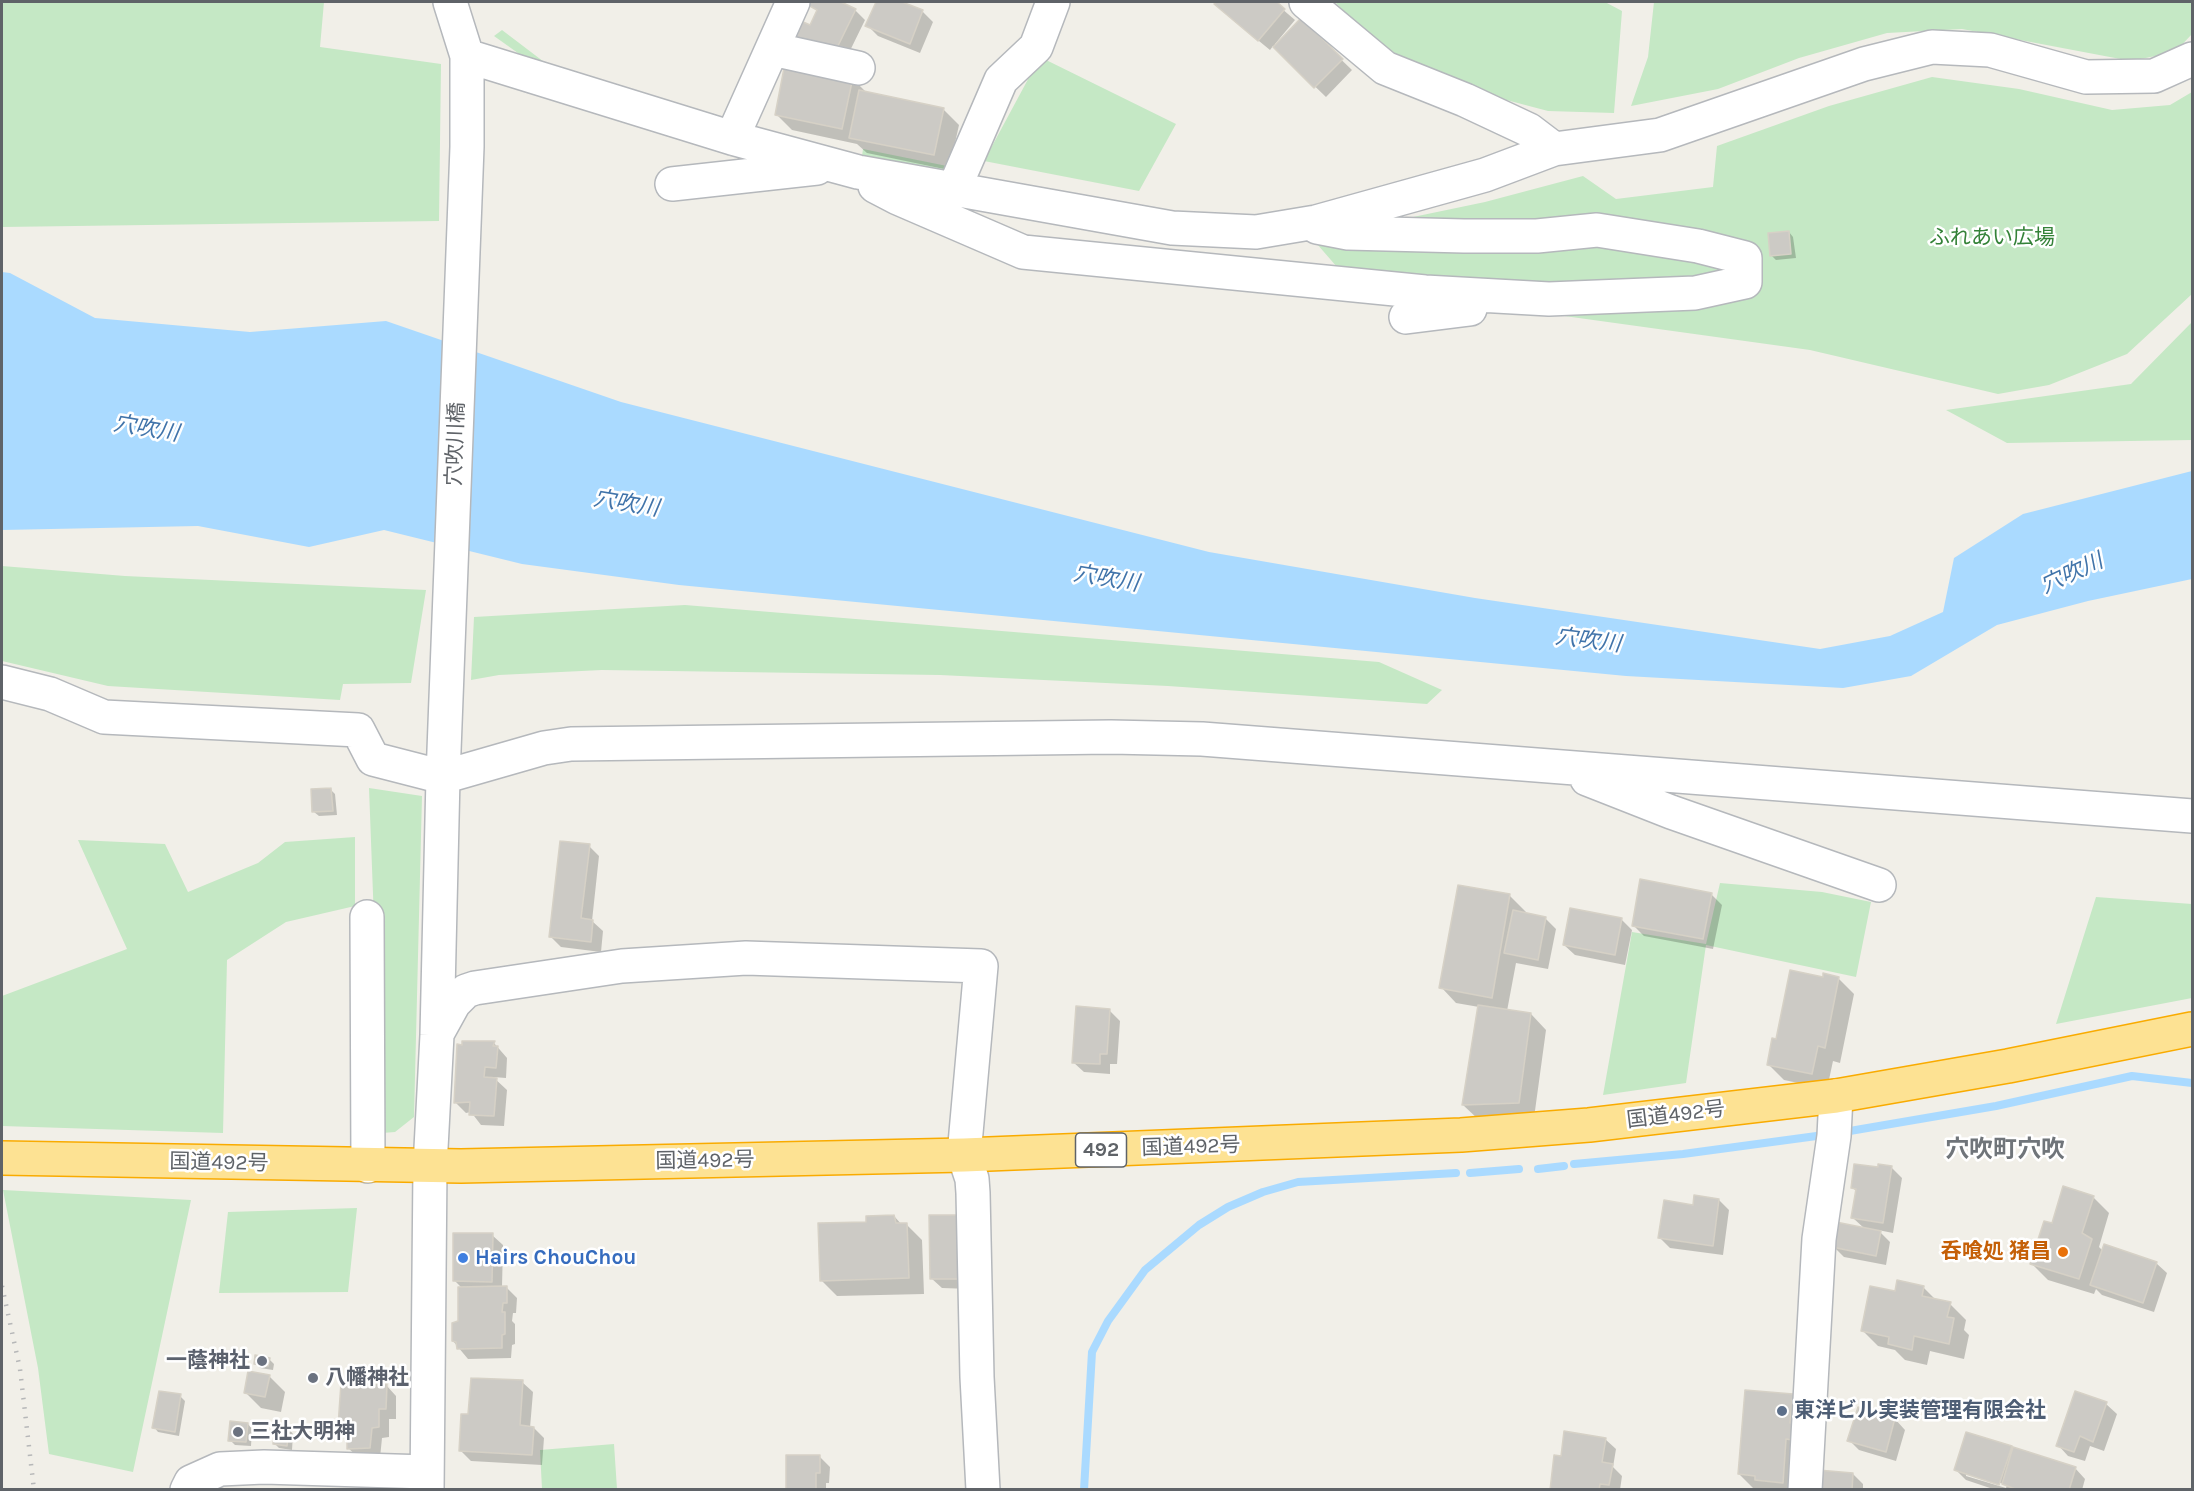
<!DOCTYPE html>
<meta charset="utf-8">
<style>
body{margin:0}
#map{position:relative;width:2194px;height:1491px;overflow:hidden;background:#f1efe8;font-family:Karla,sans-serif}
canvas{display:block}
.frame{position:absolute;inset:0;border:3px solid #5f6368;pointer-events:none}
</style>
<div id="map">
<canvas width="2194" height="1491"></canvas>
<div class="frame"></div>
</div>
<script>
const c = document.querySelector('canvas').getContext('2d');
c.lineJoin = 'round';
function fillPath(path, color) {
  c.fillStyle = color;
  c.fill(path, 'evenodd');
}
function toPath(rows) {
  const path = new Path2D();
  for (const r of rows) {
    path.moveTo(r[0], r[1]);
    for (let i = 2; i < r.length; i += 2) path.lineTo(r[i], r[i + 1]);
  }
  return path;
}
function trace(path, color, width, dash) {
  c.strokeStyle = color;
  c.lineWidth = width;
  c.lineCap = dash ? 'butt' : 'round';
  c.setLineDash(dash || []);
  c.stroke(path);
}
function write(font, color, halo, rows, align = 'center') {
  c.font = font + ' Karla,"Noto Sans JP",sans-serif';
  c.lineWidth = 5;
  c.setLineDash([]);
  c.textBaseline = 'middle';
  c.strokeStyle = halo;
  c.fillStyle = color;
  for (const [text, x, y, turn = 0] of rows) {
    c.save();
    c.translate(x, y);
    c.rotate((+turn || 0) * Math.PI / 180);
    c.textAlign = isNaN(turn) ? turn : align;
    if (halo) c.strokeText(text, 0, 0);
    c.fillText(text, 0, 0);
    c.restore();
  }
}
const green = toPath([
 [2,2,324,2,320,47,441,64,439,221,2,227],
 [1335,2,1605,2,1622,11,1614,113,1548,111,1495,97,1390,60],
 [1654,2,2192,2,2192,34,2175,52,2131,61,1962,29,1887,33,1799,58,1718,89,1631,106,1648,57],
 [502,30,552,68,546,73,494,36],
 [1040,57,1176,124,1139,191,984,161],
 [1932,77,2019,89,2112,110,2170,105,2192,92,2192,294,2127,354,2049,385,1998,394,1810,350,1456,301,1337,267,1317,244,1389,222,1485,202,1583,176,1616,199,1713,187,1717,146,1829,106],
 [863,149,952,167,950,174,862,156],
 [2192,322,2192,440,2007,443,1946,410,2131,384],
 [2,566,125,576,426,590,411,683,343,684,340,700,108,686,2,661],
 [685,605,1379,662,1442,690,1427,704,1168,686,940,675,602,670,499,675,471,680,474,617],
 [369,788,422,796,414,1117,395,1132,382,1133],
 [355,837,355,906,286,922,227,960,223,1133,2,1126,2,996,127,949,78,840,165,844,188,892,258,863,285,842],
 [1720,883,1822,892,1871,902,1856,977,1706,945,1686,1083,1603,1095,1632,932,1706,944],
 [2096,897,2192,904,2192,998,2056,1024],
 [3,1190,191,1200,133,1472,49,1454,38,1368],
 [357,1208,348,1292,219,1293,228,1212],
 [614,1444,617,1489,542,1489,540,1450]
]);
const water = toPath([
 [2,272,10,273,95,318,250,332,386,321,621,402,1209,552,1475,598,1820,649,1890,636,1943,612,1954,558,2023,514,2192,471,2192,579,2088,601,1997,625,1911,676,1843,688,1626,676,679,585,522,564,384,530,309,547,198,526,2,530]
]);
const shadow = toPath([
 [812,2,837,2,855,10,865,20,843,65,811,27,818,12,810,5],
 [877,2,898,2,923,12,933,22,920,53,878,36,867,25],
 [1218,2,1274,2,1295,20,1275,44,1277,46,1301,21,1352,70,1326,97,1273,46,1270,50,1226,14,1216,4],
 [852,78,867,93,943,109,959,125,949,170,867,153,857,144,792,130,776,114],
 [1789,232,1793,237,1796,258,1776,260,1771,255],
 [330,789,335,794,337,815,319,816,314,812],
 [589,846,599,856,592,921,603,931,601,952,561,947,550,936],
 [1459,886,1510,896,1526,912,1525,914,1545,918,1556,929,1548,969,1516,963,1507,1011,1531,1014,1546,1030,1534,1118,1479,1120,1463,1105,1479,1007,1456,1003,1441,987],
 [1711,894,1722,905,1713,949,1644,936,1633,925],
 [1621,919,1632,930,1625,965,1575,955,1564,945],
 [1838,978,1854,994,1840,1063,1833,1061,1827,1089,1784,1080,1768,1064,1777,1041,1824,979],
 [1109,1010,1120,1021,1117,1064,1110,1064,1110,1074,1084,1072,1073,1062],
 [494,1043,507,1058,506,1078,493,1077,507,1090,504,1126,481,1125,471,1112,466,1113,456,1103],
 [1891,1167,1902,1178,1893,1233,1878,1230,1890,1242,1886,1265,1844,1257,1834,1247,1865,1229,1853,1218,1857,1192,1852,1187,1879,1169],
 [2093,1197,2109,1213,2099,1247,2103,1251,2156,1263,2167,1273,2154,1312,2102,1295,2096,1289,2094,1294,2048,1280,2032,1264,2053,1225],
 [1719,1200,1729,1210,1723,1255,1670,1248,1660,1238],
 [894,1216,902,1225,907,1225,922,1240,924,1294,837,1296,821,1280,867,1224],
 [931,1216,971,1289,942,1288,931,1278],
 [492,1235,503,1245,502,1287,506,1287,517,1298,516,1313,513,1313,512,1321,515,1324,515,1344,512,1345,511,1358,468,1359,453,1341,459,1323,462,1288,455,1281],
 [1924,1288,1937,1301,1950,1304,1966,1320,1964,1330,1969,1335,1964,1359,1930,1351,1927,1365,1905,1360,1895,1350,1878,1346,1862,1330,1896,1293],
 [269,1359,274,1364,273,1370,260,1368,255,1363],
 [269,1376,285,1392,281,1412,261,1408,245,1392],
 [522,1382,533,1392,530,1428,534,1428,544,1438,542,1465,471,1461,461,1451,470,1415],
 [386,1385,396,1396,396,1419,389,1419,389,1437,382,1438,380,1458,359,1458,348,1448,349,1434,340,1425],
 [180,1396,185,1401,179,1436,158,1432,154,1427],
 [1792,1396,1808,1411,1799,1490,1755,1490,1739,1474],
 [2106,1404,2117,1414,2104,1451,2090,1446,2085,1461,2068,1456,2058,1445],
 [1895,1419,1905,1430,1896,1461,1859,1450,1849,1440],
 [248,1424,252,1429,251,1446,235,1445,230,1440],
 [289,1429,293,1434,292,1450,279,1448,274,1443],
 [1605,1439,1616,1449,1613,1467,1622,1476,1620,1490,1551,1490,1562,1457],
 [2011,1447,2014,1450,2075,1468,2085,1479,2082,1490,1996,1490,1966,1480,1956,1470],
 [1966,1472,2007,1485,2006,1488,1966,1476],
 [819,1456,830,1467,829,1483,826,1483,826,1490,787,1490],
 [1853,1474,1863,1484,1863,1490,1818,1490]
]);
const stream = toPath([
 [1844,1132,1996,1106,2132,1076,2192,1083],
 [1574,1164,1683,1154,1824,1135],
 [1538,1169,1564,1166],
 [1470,1173,1519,1169],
 [1084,1490,1092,1352,1108,1321,1145,1270,1199,1225,1228,1207,1263,1192,1298,1182,1456,1173]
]);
const building = toPath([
 [810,2,841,2,856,9,833,56,794,37,801,21,810,25,817,10,808,5,810,2],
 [876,2,902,2,923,10,910,44,865,26,876,2],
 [1216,2,1277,2,1285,9,1258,41,1214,4,1216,2],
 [1301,18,1343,59,1314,88,1273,47,1301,18],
 [785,63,853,77,842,129,775,115,785,63],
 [859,90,944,108,934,155,849,138,859,90],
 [1789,231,1791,254,1770,256,1768,233,1789,231],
 [331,788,333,811,312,812,311,789,331,788],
 [560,841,590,844,581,918,593,920,591,942,549,937,560,841],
 [1640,879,1712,893,1703,939,1632,926,1640,879],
 [1458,885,1510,894,1492,998,1439,988,1458,885],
 [1570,908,1622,918,1615,955,1563,945,1570,908],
 [1513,910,1546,917,1538,960,1504,953,1513,910],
 [1790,970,1823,977,1823,973,1839,977,1825,1048,1818,1046,1812,1074,1767,1065,1772,1038,1776,1039,1790,970],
 [1478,1005,1531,1013,1519,1103,1462,1105,1478,1005],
 [1076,1006,1110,1009,1107,1054,1100,1054,1100,1064,1072,1063,1076,1006],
 [462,1041,495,1041,493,1046,498,1046,496,1068,485,1067,484,1077,497,1078,494,1116,469,1115,470,1102,454,1103,457,1044,462,1045,462,1041],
 [1854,1164,1878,1167,1878,1164,1892,1166,1883,1223,1851,1218,1856,1189,1851,1188,1854,1164],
 [2063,1186,2094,1196,2082,1233,2092,1239,2079,1279,2030,1264,2044,1221,2052,1223,2063,1186],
 [1694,1195,1719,1199,1713,1246,1658,1238,1664,1200,1693,1205,1694,1195],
 [894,1215,896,1223,907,1223,909,1278,820,1281,818,1223,866,1222,866,1216,894,1215],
 [929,1215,962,1215,962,1279,930,1279,929,1215],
 [1836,1222,1881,1231,1876,1256,1832,1247,1836,1222],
 [453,1233,493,1233,492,1282,453,1281,453,1233],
 [2104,1244,2157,1262,2143,1303,2090,1285,2104,1244],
 [1897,1280,1924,1286,1922,1296,1951,1302,1947,1317,1954,1318,1949,1344,1914,1336,1912,1350,1888,1344,1889,1337,1861,1331,1870,1286,1895,1291,1897,1280],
 [507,1286,507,1303,503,1303,502,1312,505,1312,505,1334,502,1335,502,1348,457,1349,456,1342,452,1341,452,1323,458,1321,458,1287,507,1286],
 [255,1355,270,1358,268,1366,254,1364,255,1355],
 [248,1371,270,1375,265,1397,244,1393,248,1371],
 [471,1378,523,1380,520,1425,534,1427,532,1455,459,1451,461,1414,468,1414,471,1378],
 [341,1383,387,1384,386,1409,379,1409,379,1427,372,1428,370,1448,347,1449,347,1427,338,1426,341,1383],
 [1745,1390,1793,1394,1790,1423,1794,1423,1793,1440,1786,1439,1783,1483,1755,1480,1755,1476,1738,1474,1745,1390],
 [159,1391,181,1394,175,1432,152,1428,159,1391],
 [2075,1391,2107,1402,2093,1442,2080,1436,2074,1452,2056,1446,2075,1391],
 [1858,1407,1895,1418,1886,1452,1847,1441,1858,1407],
 [230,1421,248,1423,246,1442,228,1441,230,1421],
 [275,1425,289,1427,287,1446,273,1444,275,1425],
 [1564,1431,1606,1438,1602,1462,1613,1464,1609,1485,1600,1484,1599,1490,1550,1490,1554,1455,1561,1456,1564,1431],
 [1966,1432,2012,1446,1999,1485,1954,1470,1966,1432],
 [2013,1447,2076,1467,2069,1490,2018,1490,2002,1484,2013,1447],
 [786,1455,820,1455,820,1473,816,1473,816,1490,786,1490,786,1455],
 [1818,1470,1853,1473,1852,1490,1816,1490,1818,1470]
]);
const minor = toPath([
 [1306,2,1385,68,1465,100,1529,130,1554,149],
 [772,49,858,68],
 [467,56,732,138,858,172,1172,228,1256,232,1316,222,1485,175,1554,149,1660,135,1864,64,1932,47,1990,50,2086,77,2154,76,2192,59],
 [732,138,793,2],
 [672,184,817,168],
 [875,186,898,198,1023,252,1425,292,1549,299,1695,293,1745,282,1745,258,1698,246,1597,230,1537,236,1464,236,1348,233,1317,227],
 [954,189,1001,80,1036,47,1053,2],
 [1406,317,1470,309],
 [2,682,50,694,104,717,358,730,373,759,443,777,544,748,571,744,1111,737,1202,739,2192,816],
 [1587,779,1671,812,1879,885],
 [367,917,368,1166],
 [438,1032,454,1003,466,991,475,988,622,966,746,958,981,966,964,1155,972,1179,973,1193,977,1377,983,1490],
 [187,1490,191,1482,220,1469,264,1467,427,1472],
 [427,1490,430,1167,437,1035,443,777,467,147,467,56,450,2],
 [1805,1490,1819,1239,1834,1136,1836,1096]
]);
const highway = toPath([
 [2,1158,461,1166,964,1155,1461,1135,1589,1125,1836,1096,2008,1066,2192,1029]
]);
const rail = toPath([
 [2,1286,20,1369,34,1490]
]);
const markers = [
 [2063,1252,6,"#e8710a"],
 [463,1258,6,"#3f7fe0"],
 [262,1361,6,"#6b7280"],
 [313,1378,6,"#6b7280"],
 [1782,1411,6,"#5c6f8a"],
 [238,1432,6,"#6b7280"]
];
const shields = [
 [1101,1150,51]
];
const shieldNames = [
 ["492",1101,1150]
];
const parkNames = [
 ["ふれあい広場",1992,238]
];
const streetNames = [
 ["穴吹川橋",456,444,-88],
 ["国道492号",1676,1115,-7],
 ["国道492号",1191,1147,-2],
 ["国道492号",705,1161,-1],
 ["国道492号",219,1163,1]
];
const foodNames = [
 ["呑喰処 猪昌",2051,1252]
];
const shopNames = [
 ["Hairs ChouChou",475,1258]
];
const worshipNames = [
 ["一蔭神社",250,1361,"right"],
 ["八幡神社",325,1378],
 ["三社大明神",250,1432]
];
const serviceNames = [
 ["東洋ビル実装管理有限会社",1794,1411]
];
const waterNames = [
 ["穴吹川",146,429,9],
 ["穴吹川",626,504,9],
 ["穴吹川",2072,574,-25],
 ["穴吹川",1106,579,9],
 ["穴吹川",1588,641,7]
];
const quarterNames = [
 ["穴吹町穴吹",2005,1150]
];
fillPath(green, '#c5e8c5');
fillPath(water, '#aadaff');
fillPath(shadow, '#0003');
trace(stream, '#aadaff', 8);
fillPath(building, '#cccac5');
trace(building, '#d6d1c6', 1.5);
trace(minor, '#b5b8bc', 36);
trace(highway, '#f9ab00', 36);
trace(minor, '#fff', 33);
trace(highway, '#fde293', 33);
trace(rail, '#b6b7b8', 4.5, [1.5, 8]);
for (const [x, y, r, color] of markers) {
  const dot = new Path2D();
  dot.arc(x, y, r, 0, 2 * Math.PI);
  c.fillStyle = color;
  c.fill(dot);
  trace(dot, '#fff', 2);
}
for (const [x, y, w] of shields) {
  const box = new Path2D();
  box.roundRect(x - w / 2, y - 17, w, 34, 4.5);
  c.fillStyle = '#fff';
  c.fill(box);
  trace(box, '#5f6368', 1.5);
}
write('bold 20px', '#5f6368', null, shieldNames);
write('21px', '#348238', '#fff', parkNames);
write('21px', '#5f6368', '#fff', streetNames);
write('bold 21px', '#c56008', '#fff', foodNames, 'right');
write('bold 21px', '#366cbe', '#fff', shopNames, 'left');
write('bold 21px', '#5b616d', '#fff', worshipNames, 'left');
write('bold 21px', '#4e5e75', '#fff', serviceNames, 'left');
write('italic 22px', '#4174aa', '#fff', waterNames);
write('bold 24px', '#70757a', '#fff', quarterNames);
</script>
